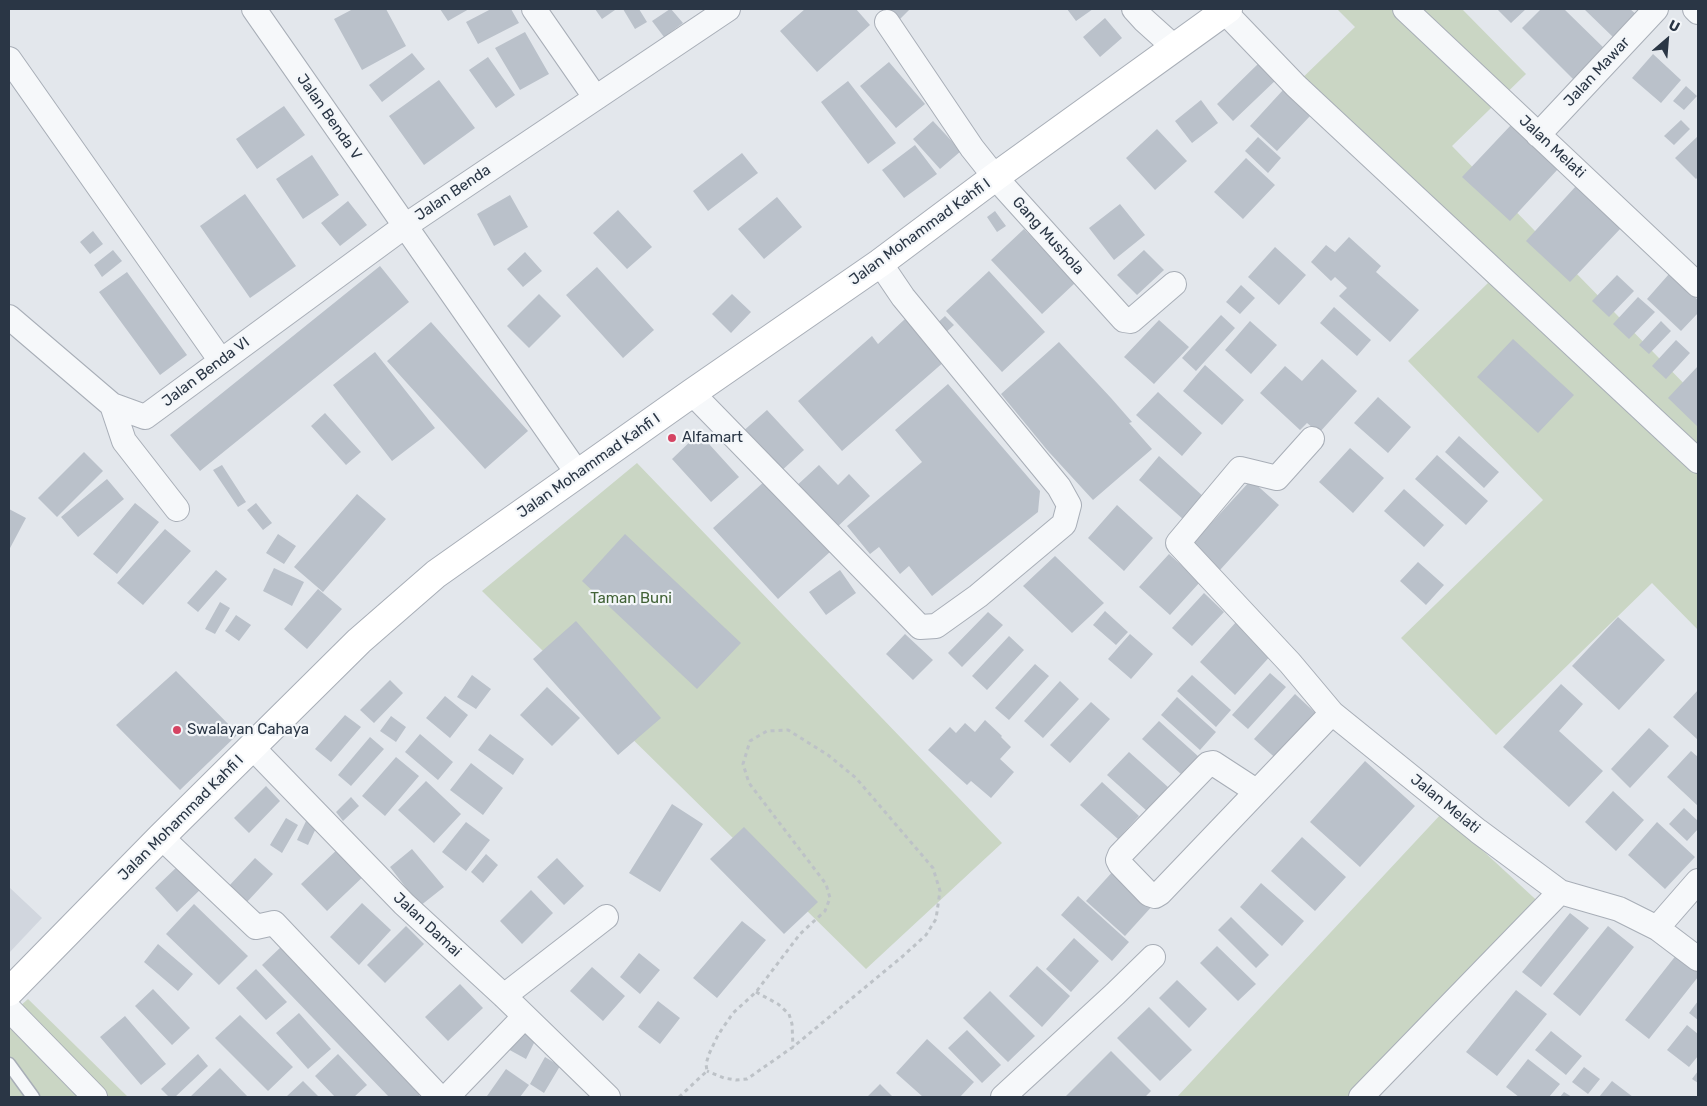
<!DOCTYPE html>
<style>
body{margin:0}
#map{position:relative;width:1707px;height:1106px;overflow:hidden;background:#e3e7ec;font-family:Rubik,sans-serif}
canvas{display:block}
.frame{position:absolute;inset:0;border:10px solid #2a3645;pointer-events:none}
.north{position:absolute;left:1642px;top:15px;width:50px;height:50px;-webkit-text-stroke:4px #f3f6f9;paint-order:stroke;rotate:27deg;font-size:14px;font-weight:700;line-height:20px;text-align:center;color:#2a3645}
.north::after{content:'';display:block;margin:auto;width:18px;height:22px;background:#2a3645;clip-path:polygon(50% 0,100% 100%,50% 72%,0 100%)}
</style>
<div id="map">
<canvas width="1707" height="1106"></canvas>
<div class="frame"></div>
<div class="north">U</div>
</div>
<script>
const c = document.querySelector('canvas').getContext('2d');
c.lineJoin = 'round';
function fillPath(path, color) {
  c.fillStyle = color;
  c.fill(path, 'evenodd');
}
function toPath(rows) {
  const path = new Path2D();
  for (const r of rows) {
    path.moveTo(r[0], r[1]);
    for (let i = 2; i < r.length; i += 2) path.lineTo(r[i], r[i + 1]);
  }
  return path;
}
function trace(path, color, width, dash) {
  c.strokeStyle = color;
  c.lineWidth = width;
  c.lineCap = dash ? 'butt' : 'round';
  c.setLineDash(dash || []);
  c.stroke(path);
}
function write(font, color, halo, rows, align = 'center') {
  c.font = font + ' Rubik,sans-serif';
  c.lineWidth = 4.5;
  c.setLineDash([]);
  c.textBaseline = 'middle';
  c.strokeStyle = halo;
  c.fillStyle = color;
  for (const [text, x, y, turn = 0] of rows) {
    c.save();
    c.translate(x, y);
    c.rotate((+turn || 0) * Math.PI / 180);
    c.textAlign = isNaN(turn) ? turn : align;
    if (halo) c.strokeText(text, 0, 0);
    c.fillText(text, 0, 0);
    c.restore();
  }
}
const built = toPath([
 [9,887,42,918,9,953]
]);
const green = toPath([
 [1337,9,1462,9,1526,74,1452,146,1698,398,1698,630,1652,583,1496,735,1401,638,1543,500,1408,361,1488,283,1295,85,1355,27],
 [637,463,1002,843,866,969,482,591],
 [1442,813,1545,908,1368,1097,1177,1097],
 [28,999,128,1097,9,1097,9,1016]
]);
const building = toPath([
 [353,9,386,9,406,46,362,70,334,19],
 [440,9,469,9,448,21],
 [491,9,511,9,519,23,478,44,466,22],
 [595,9,614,9,615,10,602,19],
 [623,9,639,9,647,22,635,29],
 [670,9,671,9,683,23,664,37,652,21],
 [805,9,856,9,870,25,817,72,780,31],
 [884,9,910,9,897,22],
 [1067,9,1093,9,1076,21],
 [1497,9,1526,9,1511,23],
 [1541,9,1564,9,1607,51,1576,82,1522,28],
 [1584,9,1630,9,1637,15,1614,38],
 [1105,18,1122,38,1100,57,1083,37],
 [525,32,549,74,520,90,495,48],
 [412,53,425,69,382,102,369,85],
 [1653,54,1681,80,1661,103,1632,78],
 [488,57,515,95,496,108,469,70],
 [1261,61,1278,78,1233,121,1217,104],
 [889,62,925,104,896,128,860,86],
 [439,80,475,128,424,165,389,116],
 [848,81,896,143,868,164,821,102],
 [1686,86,1697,96,1684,110,1673,101],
 [1283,90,1311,115,1277,151,1250,126],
 [1201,100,1218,123,1192,143,1175,121],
 [284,106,305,135,257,169,236,139],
 [1681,120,1690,129,1674,145,1664,136],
 [933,121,961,151,940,169,913,139],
 [1511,125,1558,169,1510,221,1462,177],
 [1157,129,1187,161,1155,190,1126,158],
 [1698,136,1698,177,1696,179,1675,158],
 [1258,137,1281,158,1268,173,1245,151],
 [915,145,937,174,904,198,882,170],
 [742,153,758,173,708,211,693,191],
 [312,155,339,195,303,219,276,179],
 [1246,158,1275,185,1243,219,1214,192],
 [1576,186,1621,228,1570,282,1526,241],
 [245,194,296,266,250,298,200,226],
 [510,195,528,227,494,246,477,214],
 [777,197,802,227,764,259,738,229],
 [348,201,367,225,340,246,321,223],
 [1120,204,1145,235,1114,260,1089,228],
 [618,210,652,247,627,269,593,233],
 [995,211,1006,226,997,232,987,217],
 [1024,229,1075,283,1042,314,991,260],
 [93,231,103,244,90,254,80,242],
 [1349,237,1381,266,1376,272,1419,310,1390,342,1339,296,1347,288,1335,277,1331,281,1311,262,1326,245,1335,252],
 [1275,247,1306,275,1279,305,1248,277],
 [113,250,122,261,102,277,94,265],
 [1144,250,1164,270,1137,295,1117,275],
 [525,252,542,271,523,287,507,269],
 [380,266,409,302,200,471,170,435],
 [597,267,654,330,623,358,566,295],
 [989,271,1045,332,1002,372,946,311],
 [127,272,187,355,160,375,99,292],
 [1669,274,1698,300,1698,313,1681,331,1647,299],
 [1617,275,1634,291,1609,317,1592,301],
 [1241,285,1255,298,1240,314,1226,302],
 [539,294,561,316,529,348,507,326],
 [732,294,751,312,731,333,712,314],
 [1638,297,1655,312,1629,339,1613,324],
 [1334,307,1371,340,1357,356,1320,323],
 [1221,315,1235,328,1196,371,1182,358],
 [945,316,954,325,942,336,933,327],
 [905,319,945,361,842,451,798,401,872,336,878,344],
 [1159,320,1189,347,1154,384,1124,357],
 [1250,321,1277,345,1251,374,1225,350],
 [1661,321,1671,331,1649,354,1639,345],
 [431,322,528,431,485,469,387,361],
 [1513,339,1574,395,1538,433,1477,377],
 [1676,340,1690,353,1666,379,1652,366],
 [1059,342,1111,398,1132,422,1129,423,1152,449,1093,500,1048,451,1001,394],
 [375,352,435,428,392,461,333,385],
 [1322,359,1357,391,1319,433,1307,423,1300,430,1260,393,1285,366,1302,381],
 [1205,365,1244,400,1222,425,1183,391],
 [1698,366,1698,427,1668,398],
 [948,384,1040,491,1038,512,932,596,909,566,900,574,879,547,870,554,847,526,922,462,895,430],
 [1158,392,1202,433,1182,456,1136,415],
 [1378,397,1411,427,1388,453,1354,423],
 [767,410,804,450,778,474,741,433],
 [325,413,361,452,346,465,311,426],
 [699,433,739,477,711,502,672,459],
 [1459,436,1499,472,1484,488,1445,452],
 [1350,448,1384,478,1353,513,1319,482],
 [84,452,103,471,57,517,38,498],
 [1437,455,1488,501,1466,525,1415,479],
 [1159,456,1205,498,1184,520,1139,480],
 [222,465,246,502,238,507,213,470],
 [819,465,838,485,849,474,870,496,834,530,793,489],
 [107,479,124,499,78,537,61,517],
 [766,480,831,551,778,599,713,528],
 [1251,480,1279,505,1220,570,1192,544],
 [1404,489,1444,525,1424,547,1384,511],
 [357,494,386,519,323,592,294,567],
 [135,503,159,522,117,574,93,554],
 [256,503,272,523,263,530,247,510],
 [1117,505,1153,538,1124,571,1088,538],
 [9,509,26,518,9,550],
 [165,529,191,551,143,605,117,583],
 [278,534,296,546,284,564,266,553],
 [625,534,741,643,697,689,582,581],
 [1169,554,1200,582,1170,615,1139,587],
 [1055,556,1104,603,1072,633,1023,586],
 [1418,562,1444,585,1426,605,1400,581],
 [274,568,304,582,292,606,263,591],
 [216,570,227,579,198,612,187,603],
 [840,570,856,593,826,615,809,592],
 [318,589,342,609,307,649,284,629],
 [1204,593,1224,612,1192,646,1172,628],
 [220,602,230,608,215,634,205,629],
 [1105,611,1128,632,1116,645,1093,625],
 [988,612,1003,625,962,667,948,653],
 [236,615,251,625,239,641,225,631],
 [1618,617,1665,660,1619,710,1572,666],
 [576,621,661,718,618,755,533,659],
 [1237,621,1273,653,1235,695,1200,662],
 [905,634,933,660,913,680,886,654],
 [1130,634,1153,654,1131,679,1108,659],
 [1009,636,1024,650,987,690,972,676],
 [1035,664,1049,676,1009,720,995,708],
 [176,671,238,734,180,790,116,725],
 [1270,673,1286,687,1248,729,1232,715],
 [472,675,491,689,476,709,457,697],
 [1192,675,1231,710,1216,727,1177,691],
 [390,680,403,693,374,723,360,710],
 [1060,681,1079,699,1043,738,1024,721],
 [1561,684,1583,704,1559,731,1603,771,1569,807,1503,747],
 [547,687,580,718,552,746,520,715],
 [1698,690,1698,740,1673,717],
 [1295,694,1321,718,1280,762,1254,739],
 [445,696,468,715,450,738,426,718],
 [1177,697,1216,732,1200,750,1161,715],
 [1091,702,1110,719,1070,763,1050,745],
 [345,715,361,727,331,762,315,749],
 [391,716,406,727,396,742,380,731],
 [985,720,1002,736,1001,737,1011,747,1000,759,1014,772,991,798,971,781,967,785,928,750,950,727,956,733,965,723,975,732],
 [1159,721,1199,757,1182,775,1142,739],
 [1649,728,1669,746,1630,788,1611,769],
 [420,734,453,762,438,780,405,752],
 [490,734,524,759,513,775,478,750],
 [370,737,384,749,351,786,338,775],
 [1691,751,1698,757,1698,806,1667,777],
 [1129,752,1168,787,1147,811,1107,775],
 [396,757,419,776,385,816,362,796],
 [1365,761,1415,806,1360,867,1310,822],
 [471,763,503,788,483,815,450,790],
 [426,781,461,814,434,843,398,810],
 [1102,782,1139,816,1118,839,1080,805],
 [266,786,280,801,249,833,234,818],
 [1613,791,1644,820,1616,851,1585,822],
 [351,797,359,806,343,821,336,812],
 [672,804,703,824,660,892,629,873],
 [1684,808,1698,821,1698,829,1687,841,1669,824],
 [286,818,298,825,282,853,270,845],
 [307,819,318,824,308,845,297,840],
 [466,822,490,840,466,871,442,852],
 [1657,822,1695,857,1665,889,1628,855],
 [744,827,818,902,784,934,710,859],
 [1302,837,1346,877,1315,911,1271,871],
 [342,845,367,873,327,911,301,884],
 [412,849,444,887,420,906,390,867],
 [486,854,498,865,483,883,471,872],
 [255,858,273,874,246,903,228,887],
 [557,858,584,886,564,905,537,877],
 [180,864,203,887,177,912,155,888],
 [1115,869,1154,904,1125,936,1086,901],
 [1261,883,1304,921,1282,946,1240,907],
 [531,890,553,913,522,944,500,921],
 [1078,896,1129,942,1112,961,1061,915],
 [362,903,391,930,359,965,330,937],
 [194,904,248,956,219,985,166,934],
 [1570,913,1589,928,1541,987,1522,972],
 [1231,917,1269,955,1256,968,1218,930],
 [742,921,766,940,717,998,693,978],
 [406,926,424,944,385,983,367,965],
 [1608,926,1634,947,1580,1016,1553,994],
 [1074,938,1099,961,1071,992,1046,969],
 [158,944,193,974,178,991,144,962],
 [282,946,422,1092,418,1097,389,1097,262,965],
 [1217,946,1256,984,1238,1001,1200,963],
 [1681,949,1698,963,1698,977,1649,1039,1625,1020],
 [639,953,660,970,640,994,620,977],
 [1037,966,1070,996,1042,1027,1009,996],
 [592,967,625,996,603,1021,570,991],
 [256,969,287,1002,266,1020,236,988],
 [1177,980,1207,1009,1189,1028,1159,998],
 [460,984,483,1008,448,1041,425,1017],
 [153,989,190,1028,172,1045,135,1006],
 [1516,990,1547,1014,1497,1076,1466,1052],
 [990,991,1035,1036,1008,1062,963,1018],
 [658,1001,680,1018,660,1044,638,1027],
 [1698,1001,1698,1020,1689,1013],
 [1149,1007,1192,1050,1160,1081,1117,1038],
 [299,1013,331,1049,308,1069,276,1033],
 [240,1015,293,1067,268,1091,215,1038],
 [125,1016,166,1064,141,1085,100,1037],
 [1687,1025,1698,1034,1698,1056,1689,1067,1667,1050],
 [517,1027,537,1037,526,1059,506,1048],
 [967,1030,1001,1065,982,1083,948,1048],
 [1551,1031,1582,1056,1566,1075,1535,1050],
 [927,1039,974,1082,960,1097,923,1097,896,1073],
 [1111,1051,1151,1091,1145,1097,1065,1097],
 [198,1054,208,1066,175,1097,169,1097,161,1089],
 [338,1054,367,1085,354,1097,335,1097,315,1076],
 [545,1057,560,1066,544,1093,530,1084],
 [1528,1059,1560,1084,1549,1097,1519,1097,1506,1087],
 [1584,1067,1600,1079,1588,1094,1572,1082],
 [220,1068,248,1097,190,1097],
 [506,1069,529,1085,520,1097,489,1097,487,1096],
 [1698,1071,1698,1083,1692,1079],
 [303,1081,319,1097,286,1097],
 [1612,1081,1633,1097,1599,1097],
 [880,1084,893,1097,867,1097],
 [1564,1092,1572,1097,1560,1097]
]);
const path = toPath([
 [756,992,778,1004,789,1014,792,1024,793,1047],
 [679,1097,707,1071,706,1064,709,1054,718,1035,733,1013,756,992,800,934,825,911,830,898,826,884,749,783,743,764,750,741,767,731,788,730,828,755,856,778,933,868,940,891,936,919,926,935,903,956,793,1047,747,1079,736,1080,724,1078,707,1071]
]);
const service = toPath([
 [9,1064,33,1097]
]);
const minor = toPath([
 [254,9,578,474],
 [534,9,595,97],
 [1134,9,1144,20,1174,47],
 [1405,9,1698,285],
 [1695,9,1698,12],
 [1224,11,1296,86,1698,461],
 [887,22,972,148,995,177,1124,320,1131,321,1174,284],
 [9,59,221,361],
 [1538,135,1656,9],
 [9,317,112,405,145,417,405,226,728,9],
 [692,393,920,627,936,626,978,596,1064,524,1069,505,1059,487,903,297,880,263],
 [112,405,124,441,177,509],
 [1312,439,1277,478,1240,469,1178,543,1290,663,1332,713,1478,831,1560,892,1619,909,1657,928,1698,959],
 [252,747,404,904,504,996,608,1097],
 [1256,791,1213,763,1208,764,1120,855,1118,860,1120,864,1149,894,1155,896,1160,893,1332,713],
 [161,837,256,927,274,923,439,1097],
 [1657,928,1698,881],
 [504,996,606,917],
 [9,1009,95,1097],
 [447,1097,524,1017],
 [1003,1097,1115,994,1153,957],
 [1361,1097,1560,892]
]);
const secondary = toPath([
 [9,992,161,837,359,641,436,574,692,393,880,263,995,177,1228,9]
]);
const markers = [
 [672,438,5,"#d54463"],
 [177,730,5,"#d54463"]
];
const streetNames = [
 ["Jalan Mawar",1597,72,-47],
 ["Jalan Benda V",329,117,55],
 ["Jalan Melati",1552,147,43],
 ["Jalan Benda",453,193,-34],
 ["Jalan Mohammad Kahfi I",920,232,-36],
 ["Gang Mushola",1048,236,48],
 ["Jalan Benda VI",206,372,-37],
 ["Jalan Mohammad Kahfi I",589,466,-35],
 ["Jalan Melati",1445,804,39],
 ["Jalan Mohammad Kahfi I",181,818,-45],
 ["Jalan Damai",427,925,43]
];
const poiNames = [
 ["Alfamart",682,438],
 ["Swalayan Cahaya",187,730]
];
const parkNames = [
 ["Taman Buni",631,599]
];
fillPath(built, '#d1d6de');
fillPath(green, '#cad6c4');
fillPath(building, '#bac1ca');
trace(service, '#a8aeb7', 15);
trace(minor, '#a8aeb7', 26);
trace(secondary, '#a8aeb7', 30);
trace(path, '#bdc2c7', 3, [4, 4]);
trace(service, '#f6f8fa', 12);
trace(minor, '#f6f8fa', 24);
trace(secondary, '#fff', 28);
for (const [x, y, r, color] of markers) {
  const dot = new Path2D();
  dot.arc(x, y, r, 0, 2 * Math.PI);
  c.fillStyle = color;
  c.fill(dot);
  trace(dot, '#f3f6f9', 2);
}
write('15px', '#2a3645', '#f3f6f9', streetNames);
write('15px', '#2a3645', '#f3f6f9', poiNames, 'left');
write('15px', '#416236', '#f3f6f9', parkNames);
</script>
